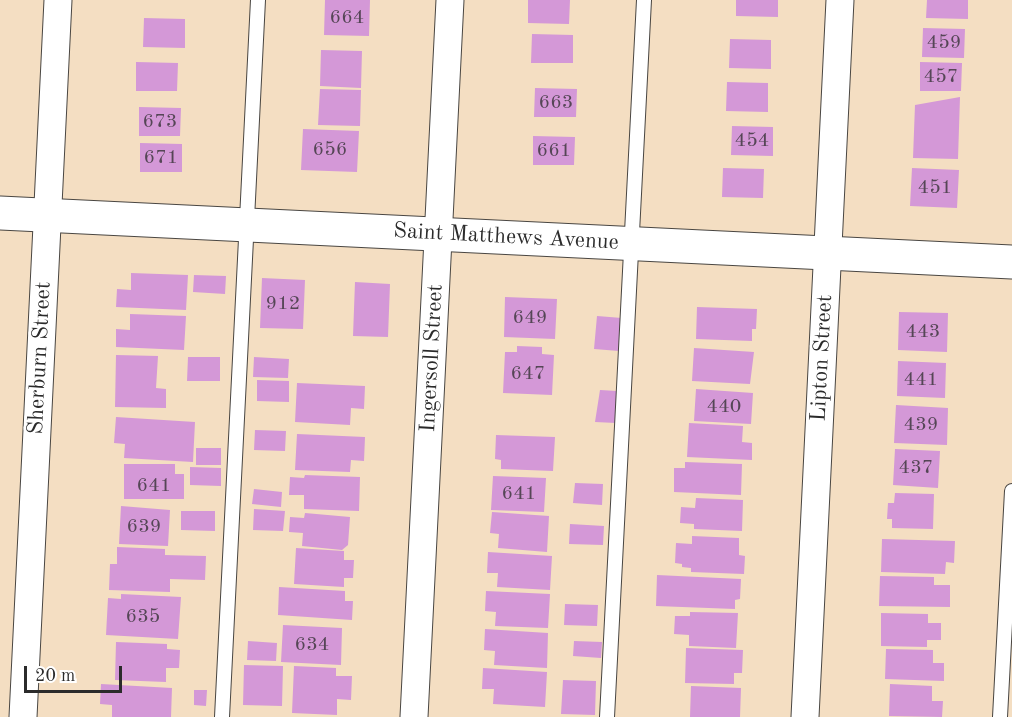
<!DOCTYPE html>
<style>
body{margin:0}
#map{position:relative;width:1012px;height:717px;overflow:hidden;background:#f4dec2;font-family:"Old Standard TT",serif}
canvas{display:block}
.scale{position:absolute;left:24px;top:666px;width:98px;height:27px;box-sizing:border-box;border:3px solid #2b2b2b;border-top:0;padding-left:8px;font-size:18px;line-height:21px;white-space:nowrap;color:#2b2b2b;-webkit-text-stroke:4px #fff;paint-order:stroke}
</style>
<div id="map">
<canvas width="1012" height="717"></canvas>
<div class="scale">20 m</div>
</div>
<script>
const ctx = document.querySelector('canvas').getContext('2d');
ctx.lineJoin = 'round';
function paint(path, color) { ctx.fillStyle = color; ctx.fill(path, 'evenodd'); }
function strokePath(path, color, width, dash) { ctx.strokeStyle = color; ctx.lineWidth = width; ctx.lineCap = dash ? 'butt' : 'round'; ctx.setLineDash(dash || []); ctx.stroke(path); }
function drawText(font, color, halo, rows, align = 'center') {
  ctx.font = font + ' "Old Standard TT",serif'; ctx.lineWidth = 5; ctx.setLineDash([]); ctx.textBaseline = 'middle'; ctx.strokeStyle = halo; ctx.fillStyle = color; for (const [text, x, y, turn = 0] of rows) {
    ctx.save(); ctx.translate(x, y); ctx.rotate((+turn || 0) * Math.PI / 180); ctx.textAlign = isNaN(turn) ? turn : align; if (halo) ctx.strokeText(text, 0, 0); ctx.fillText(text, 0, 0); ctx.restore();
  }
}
const building = new Path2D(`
 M325,0H370L369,36L324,35Z
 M528,0H570L569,24L528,23Z
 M736,0H778V17L736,16Z
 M927,0H968V19L926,18Z
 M144,18L185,19V48L143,47Z
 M923,28L965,29L964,58L922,57Z
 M532,34L573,35V63H531Z
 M730,39L771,40V69L729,68Z
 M321,50L362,51L361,88L320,86Z
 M136,62L178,63L177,91H136Z
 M920,62L962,63L961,91H920Z
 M727,82L768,83V112L726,111Z
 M535,88L577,89L576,117H534Z
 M320,89L361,90L360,126L318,125Z
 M960,97L958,159L913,158L915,105Z
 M139,107L181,108L180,136H139Z
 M732,126L773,127V156L731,155Z
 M303,129L359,131L357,172L301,170Z
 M533,136L575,137L574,165H533Z
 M140,143L182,144V172H140Z
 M723,168L764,169L763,198L722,197Z
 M912,168L959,170L957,208L910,206Z
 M131,273L188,275L186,310L116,307L117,289L131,290Z
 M194,275L226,276L225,294L193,292Z
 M262,278L305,280L303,329L260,328Z
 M355,282L390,284L388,337L353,336Z
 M505,297L557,299L555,339L504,337Z
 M697,307L757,309L756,329H752V341L696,339Z
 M899,312L948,313L947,352L898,350Z
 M130,314L186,316L184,350L116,347V329L130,330Z
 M597,316L622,318L619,351L594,349Z
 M517,346L542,347V354L554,355L552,395L503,393L505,352H517Z
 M694,348L754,352L750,384L692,381Z
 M116,355L158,356L156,388L166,389V408L115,407Z
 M188,357H220V381H187Z
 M254,357L289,359L288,378L253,377Z
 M898,361L946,363L945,398L897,396Z
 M257,380L289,381V402L257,401Z
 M297,383L365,386L364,409L351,408L350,425L295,422Z
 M696,389L753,393L751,424L694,421Z
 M600,390L617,391L616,423L595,422Z
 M896,405L948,408L947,445L894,443Z
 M116,417L195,422L193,462L124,458L125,444L114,443Z
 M689,423L743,426L742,442L752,443V460L687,457Z
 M255,430L286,431L285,451L254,450Z
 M297,434L365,437L364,461L351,460L350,472L295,470Z
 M496,435L555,437L553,471L501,469V460L495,459Z
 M196,448H221V465H196Z
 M895,449L940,451L938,488L893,485Z
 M685,462L742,464L741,495L674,492V468H685Z
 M124,464H175V474H184V499H124Z
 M190,467L221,468V486L190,485Z
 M305,475L360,477L359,511L304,509V495H289L290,477L304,478Z
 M493,476L546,478L544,512L491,510Z
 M575,483L603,484L602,505L573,503Z
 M254,489L282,492L281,507L252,504Z
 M895,493L934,494L933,529L892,528V519H887L888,503H894Z
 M696,498L743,500L742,531L694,529V524L680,523L681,507L695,508Z
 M121,506L170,510L168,546L119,544Z
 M254,509L285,511L283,531L253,530Z
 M181,511H215V531L181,530Z
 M492,512L549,516L547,552L498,548L499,534L490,533Z
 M305,513L350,517L348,545L342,550L302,546L303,533L289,532L290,517L304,518Z
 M570,524L604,526L603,545L569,544Z
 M692,536L739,538V555L745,556L744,574L691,572V568L682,567V564L675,563L676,543L692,544Z
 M882,539L955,541L954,563L946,562L945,574L881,572Z
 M117,547L165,549V555L206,556L205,580L170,579V592L109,590L110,564H117Z
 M296,548L344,551V560H354L353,578H344V587L294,584Z
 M488,552L552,556L550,590L497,587L498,573H487Z
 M657,575L741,579L740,599L735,600V609L656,606Z
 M880,576L934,577V585H950V607L879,606Z
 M279,587L345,591V601H353L352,620L278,615Z
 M486,591L550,594L548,628L495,626L496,612L485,611Z
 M121,594L181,597L178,639L106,635L108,598L121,599Z
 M565,604L598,605L597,626L564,625Z
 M690,612L738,613L736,648L689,646V635L674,634L675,616H690Z
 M881,613L928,614V623H941V640H927V647L881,646Z
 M283,625L342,628L341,665L281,662Z
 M485,629L548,633L547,668L494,665L495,651L484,650Z
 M248,641L277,643L276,661L247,660Z
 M574,641L602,642L601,658L573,656Z
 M116,642L167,644V649L180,650L179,668H166V682L115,680Z
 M686,648L743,650L742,673H734V684L685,683Z
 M886,649L933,650V663H944V681L885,679Z
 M244,665L283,666L282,706L243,705Z
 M294,666L336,668V676H352L351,700L337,699V715L292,713Z
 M483,668L547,672L545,707L493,704L494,689H482Z
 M563,680L596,681L595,715L561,714Z
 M101,684L172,688L171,717H112V705L100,704Z
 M890,684L932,686V701H943L942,717L889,716Z
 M691,686L741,688L740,717H690Z
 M194,690H207L206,706L194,705Z`);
const lane = new Path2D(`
 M222,717L258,0
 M607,717L644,0
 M1000,717L1012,491`);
const street = new Path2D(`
 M23,717L58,0
 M414,717L450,0
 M805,717L840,0`);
const secondary = new Path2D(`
 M0,213L1012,262`);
const numberNames = [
 ["664",347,18],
 ["459",944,43],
 ["457",941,77],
 ["663",556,103],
 ["673",160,122],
 ["454",752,141],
 ["656",330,150],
 ["661",554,151],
 ["671",161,158],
 ["451",935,188],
 ["912",283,304],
 ["649",530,318],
 ["443",923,332],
 ["647",528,374],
 ["441",921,380],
 ["440",724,407],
 ["439",921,425],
 ["437",916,468],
 ["641",154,486],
 ["641",519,494],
 ["639",144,527],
 ["635",143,617],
 ["634",312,645]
];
const streetNames = [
 ["Saint Matthews Avenue",506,237,3],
 ["Sherburn Street",40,358,-87],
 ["Ingersoll Street",432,358,-87],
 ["Lipton Street",822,358,-87]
];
paint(building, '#d498d7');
strokePath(lane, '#494642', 16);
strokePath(street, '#494642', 29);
strokePath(secondary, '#494642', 35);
strokePath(lane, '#fff', 14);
strokePath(street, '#fff', 27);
strokePath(secondary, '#fff', 33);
drawText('20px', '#554656', null, numberNames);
drawText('22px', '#2b2b2b', '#fff', streetNames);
</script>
